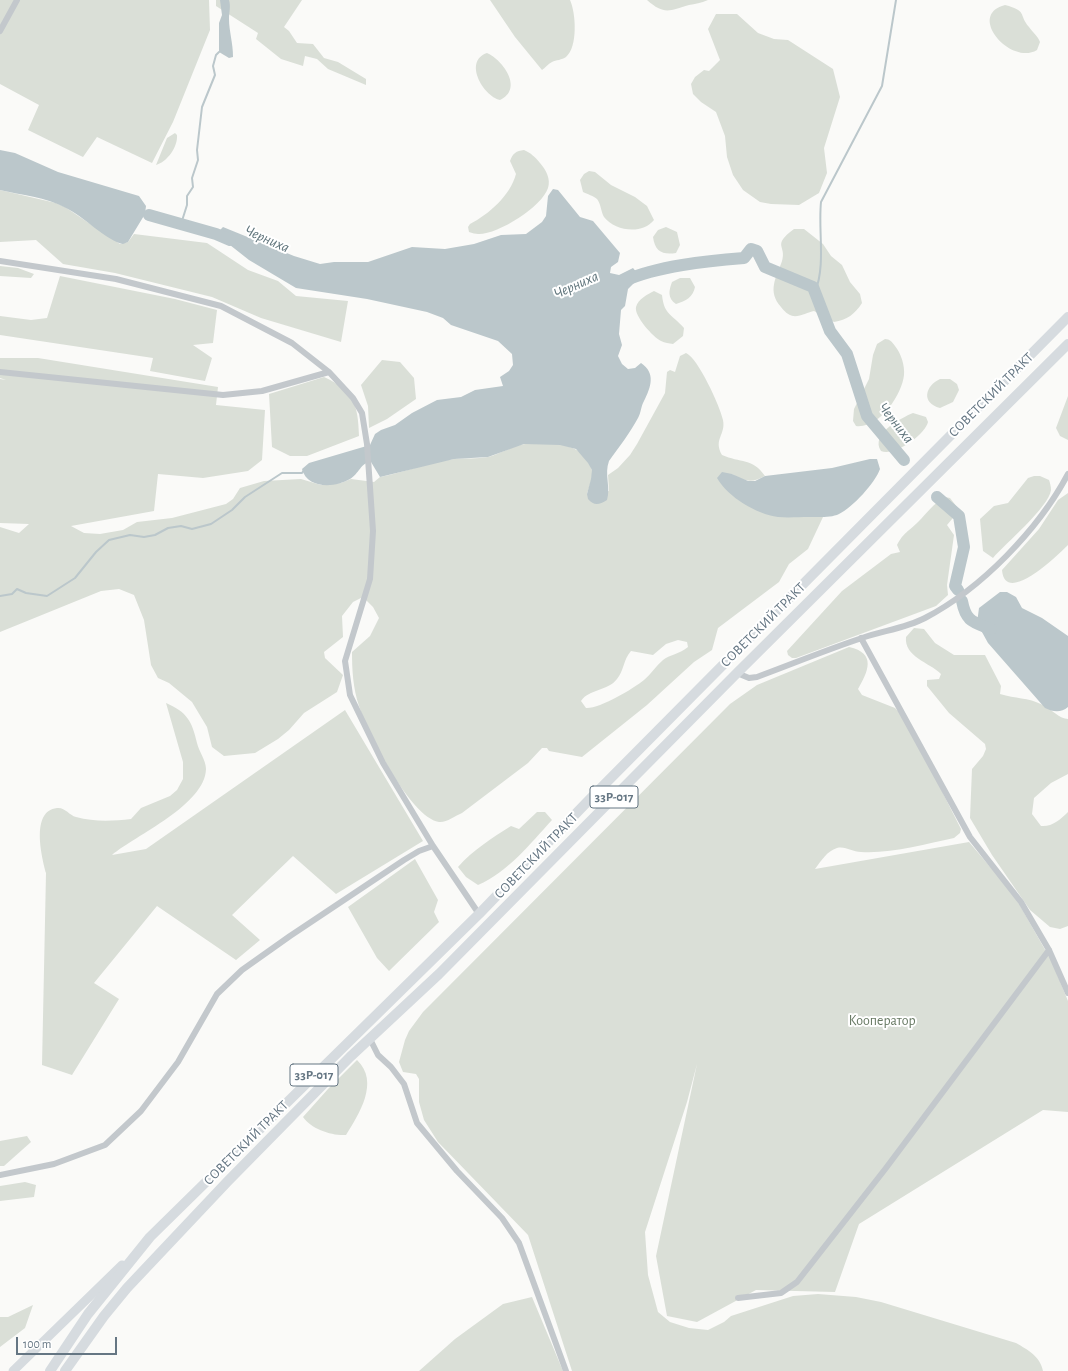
<!DOCTYPE html>
<meta charset="utf-8">
<style>
body{margin:0}
#map{position:relative;width:1068px;height:1371px;overflow:hidden;background:#fafaf8;font-family:"Alegreya Sans",sans-serif}
canvas{display:block}
.scale{position:absolute;left:16px;top:1337px;width:101px;height:18px;box-sizing:border-box;border:2px solid #657683;border-top:0;padding-left:5px;font-size:12px;line-height:14px;white-space:nowrap;color:#657683;-webkit-text-stroke:3px #fff;paint-order:stroke}
</style>
<div id="map">
<canvas width="1068" height="1371"></canvas>
<div class="scale">100 m</div>
</div>
<script>
const ctx = document.querySelector('canvas').getContext('2d');
ctx.lineJoin = 'round';
function paint(path, color) { ctx.fillStyle = color; ctx.fill(path, 'evenodd'); }
function strokePath(path, color, width, dash) { ctx.strokeStyle = color; ctx.lineWidth = width; ctx.lineCap = dash ? 'butt' : 'round'; ctx.setLineDash(dash || []); ctx.stroke(path); }
function drawText(font, color, halo, rows, align = 'center') {
  ctx.font = font + ' "Alegreya Sans",sans-serif'; ctx.lineWidth = 4; ctx.setLineDash([]); ctx.textBaseline = 'middle'; ctx.strokeStyle = halo; ctx.fillStyle = color; for (const [text, x, y, turn = 0] of rows) {
    ctx.save(); ctx.translate(x, y); ctx.rotate((+turn || 0) * Math.PI / 180); ctx.textAlign = isNaN(turn) ? turn : align; if (halo) ctx.strokeText(text, 0, 0); ctx.fillText(text, 0, 0); ctx.restore();
  }
}
const green = new Path2D(`
 M0,0H209L210,30L173,122L152,163L97,137L83,157L28,130L39,105L0,84Z
 M216,0H302L284,27L289,31L297,43L313,44L324,58L338,62L366,79V85L328,69L317,59L305,56L303,66L281,59L256,39L258,33L216,6Z
 M490,0H570C576,13 578,47 566,57C562,60 556,60 552,62C548,64 545,68 542,70L515,37Z
 M647,0H708C701,3 695,4 689,5C669,11 664,15 647,0Z
 M1005,5C1028,11 1018,14 1029,27C1033,33 1038,36 1040,42L1037,50C1011,66 966,15 1005,5Z
 M716,14H737L758,33L774,39L788,40L833,69L840,97L824,148L827,173L819,193L799,205L771,204L760,202L743,190L733,175L727,157L725,136L716,112L701,102L693,94L691,84L695,77L704,70L709,71L720,60L708,29Z
 M487,53C503,60 524,89 500,100C483,96 463,61 487,53Z
 M175,133L177,135C178,147 167,162 156,165L167,138Z
 M524,150C531,153 535,157 540,163C546,170 551,179 548,188C542,207 497,235 478,234C476,234 472,233 469,232L468,227L470,224C489,214 510,196 516,174L510,161C513,153 516,151 524,150Z
 M589,171L595,172L611,185L635,197L647,206L654,220C642,235 615,231 604,217C601,212 601,204 597,199C594,196 587,194 583,192L580,180L584,174Z
 M0,190L56,203L65,207L120,244L128,242L134,234L207,243L248,270L278,281L296,296L348,301L341,342L261,318L212,297L115,273L63,264L36,240L0,242Z
 M666,227L677,232L680,245L676,253C663,255 655,252 653,237L658,230Z
 M794,229H804L823,244L831,256L842,265L850,282L860,294L862,303C855,314 847,320 834,322L814,311C808,312 800,317 793,316C788,315 784,311 781,307C767,291 776,278 782,261C787,245 771,246 794,229Z
 M0,266L18,268L34,274L31,278L0,276Z
 M60,276L175,299L217,310L213,343L193,345L212,358L205,381L150,371L153,358L0,335V316L31,320L47,318Z
 M680,278H690L695,287C693,297 686,301 676,304C667,298 669,290 672,282Z
 M654,291L662,295C664,315 672,314 684,328L683,336L673,344C669,343 665,343 661,341C653,337 634,316 636,307C638,299 648,294 654,291Z
 M885,339C890,339 892,342 895,346C901,353 905,366 904,375C902,395 879,429 856,426L853,421L854,409L869,379L873,355L877,344Z
 M686,353C698,358 720,406 723,420C726,435 713,439 722,455C740,463 753,458 765,476C752,483 745,482 732,474L739,500C772,519 786,517 823,517L808,549L789,564L779,582L718,628L712,650L694,662L647,705L582,757L549,751L547,748H542L528,763L462,813C455,816 446,823 439,822C410,817 368,733 359,706C353,688 352,670 352,652L370,636L379,618L373,607L363,597L353,602L342,616L343,637L324,652L325,658L343,675L337,692L304,713L289,730L278,739L255,753L224,756L212,747L207,727L192,702L169,683L158,678L151,665L144,620L134,595L119,589L101,591L0,632V527L19,533L29,524L0,523V379L6,380L0,378V358H38L218,387L216,405L265,410L262,460L248,471L203,478L158,474L154,511L71,526L84,533L100,534L123,530L137,522L172,518L226,504L233,499L240,488L264,481L301,479L321,485L341,483L351,479L374,482L380,477C405,472 429,462 454,459C465,458 477,459 488,457C500,454 512,446 525,444C546,440 587,443 592,470C593,478 589,487 587,494L609,491L608,475L618,468L630,455L637,444L665,393L667,372L670,370L675,372L680,356ZM678,640L687,642L688,647C680,654 669,655 663,660C656,666 651,674 644,680C633,689 599,709 586,708L581,701C589,689 608,691 617,679C624,671 623,660 631,651L653,655L666,644Z
 M382,360L400,362L414,378L416,399L387,419L369,428L368,406L361,385Z
 M324,377C354,391 358,404 359,436L307,456H290L272,447L269,394Z
 M940,379H950L957,384L959,390L953,402L940,408C921,403 925,386 940,379Z
 M1068,396V440L1060,436L1056,428Z
 M913,413L926,417L928,422C925,435 894,457 881,451C870,434 901,418 913,413Z
 M1034,476H1040L1049,480C1050,483 1051,486 1051,490C1049,507 1005,544 993,558L983,551L980,519L994,506L1008,503L1028,478Z
 M1068,493V545C1059,554 1005,607 1002,570L1039,529L1058,500Z
 M945,497L950,498L957,507L958,512L947,525L954,535L947,585L948,595L936,606L796,658H792L788,655L787,651L842,591L891,554L900,552L897,545C904,532 908,532 918,522C927,513 933,504 945,497Z
 M914,628L924,629L935,643L954,655H985L1001,686L1000,694C1016,699 1027,697 1043,705C1051,709 1060,719 1068,719V774L1051,783L1034,798L1032,814L1041,826C1052,827 1060,820 1068,812V926L1060,929L1050,927L1030,910L992,855L970,818L972,769L983,756L986,749L985,744L949,713L927,686V680L939,679L941,674C929,662 904,657 906,637Z
 M849,647C877,653 868,672 858,689L862,695L895,708L905,718L961,829L960,833L954,838C925,844 890,854 861,852C852,852 846,846 837,848C827,851 821,861 815,869L969,842L1014,895L1052,962L1068,1001V1112L1043,1110L859,1224L835,1292L756,1290L697,1322L667,1316L656,1256L697,1064L687,1102L645,1232L648,1275L658,1312L670,1322L689,1328L708,1330L724,1322L731,1316L793,1296L818,1294L856,1297L881,1302L1016,1343C1028,1350 1040,1356 1043,1371H572L528,1235L438,1142L424,1120L419,1102V1079L416,1074L403,1072L399,1062L405,1040L409,1031L423,1012L730,704L757,685Z
 M166,703C187,712 192,721 197,743C199,752 206,760 206,769C205,805 136,835 112,855L146,849L345,710L423,841L336,894L293,856L232,915L260,940L236,960L157,906L94,983L119,999L72,1075L42,1065L46,873C42,858 30,811 57,808C65,807 69,815 76,817C94,822 113,821 131,819L141,808L170,796L177,790L183,779V762Z
 M537,812H545L552,820C530,844 508,872 478,885L466,877L458,867C473,850 492,838 511,826L519,829Z
 M415,859L438,900L434,912L439,922L389,971L377,958L348,907Z
 M357,1060C380,1082 359,1114 346,1135C332,1136 311,1129 303,1117L328,1089Z
 M27,1136L31,1142L4,1166H0V1141Z
 M25,1182L36,1185L34,1197L0,1201V1186Z
 M532,1297L563,1371H419L455,1339L503,1304Z
 M33,1305L25,1328L0,1347V1317H8Z`);
const water = new Path2D(`
 M220,0H229C231,7 229,12 229,19C229,31 233,43 233,57L229,58L219,52V23L222,15Z
 M0,150L15,153L58,172L139,196L146,206L145,214L128,242L123,244C107,241 83,216 66,208C46,197 21,195 0,190Z
 M553,189L558,190L580,217L593,221L620,253L618,262L611,267L610,273L619,275L633,268L638,274L637,280L628,289L625,306L621,310L619,334L622,345L618,356L622,364L628,369L635,368L641,363C656,373 651,387 644,401C641,406 641,413 638,418C630,433 619,447 609,461C604,474 611,487 607,500C599,505 594,506 588,499L587,494L591,479L592,470L588,463L576,449L560,445L524,444L488,457L454,459L380,477L371,462C361,462 359,474 350,479C335,488 307,489 302,469L309,463L370,445L375,434L381,430L395,425L412,413L437,400L461,397L475,390L503,386L500,377L509,371L513,365L512,354L498,341L451,325L443,318L427,312L367,299L296,288L249,260L216,234L223,227L294,256L320,264L334,262H368L412,247L445,249L474,244L501,235L526,234L542,222L546,216L548,196Z
 M870,459H877L880,469C875,483 853,507 839,514C831,518 818,517 809,517C799,517 788,518 778,517C756,514 728,497 717,478L722,472L732,474L748,481H755L765,476L832,468Z
 M1000,592H1007L1016,597L1022,608L1042,618L1068,636V707C1061,713 1053,712 1045,708L988,643L977,623L979,608Z`);
const stream = new Path2D(`
 M181,224L187,205V196L193,187L192,178L198,160L197,150L202,107L215,75L213,66L216,55L219,52
 M815,292C826,265 818,231 821,202L882,86L896,0
 M0,596L12,594L17,589L26,593L47,596L75,578L96,552L109,540L130,535L144,537L155,535L168,528L181,526L192,529L211,524L232,510L245,497L282,473H302L304,470`);
const river = new Path2D(`
 M149,215L216,234L230,240
 M624,281C657,266 707,261 744,258L751,249L757,251L765,267L813,287L830,331L847,354L867,416L904,460
 M937,497L959,516L964,547L955,586L958,590
 M962,601C966,622 973,622 991,629`);
const minor = new Path2D(`
 M0,31L17,0
 M0,261L116,279L221,306L292,343L329,372L353,398L362,413L367,444L373,531L370,579L345,661L350,695L383,763L433,846L479,914
 M0,372L223,395L262,391L329,372
 M861,638L970,837L1021,902L1049,950L1068,993
 M737,673L749,678L757,677C792,664 826,650 862,638C882,631 906,628 925,618C981,589 1039,529 1068,474
 M370,1039L378,1055L391,1067L404,1084L417,1123L457,1171L502,1218L519,1243L566,1371
 M0,1175L54,1164L105,1145L141,1111L178,1062L217,994L242,970L290,936L404,860L419,851L433,846
 M738,1298L781,1293L797,1282L886,1168L1049,950`);
const primary = new Path2D(`
 M13,1371L122,1265`);
const trunk = new Path2D(`
 M50,1371L88,1314L150,1237L479,914L590,799L1068,317
 M65,1371L104,1316L127,1288L228,1181L350,1057L439,974L737,673L1068,344`);
const shields = [
 [614,797,48],
 [314,1075,48]
];
const shieldNames = [
 ["33Р-017",614,797],
 ["33Р-017",314,1075]
];
const streetNames = [
 ["СОВЕТСКИЙ ТРАКТ",991,395,-45],
 ["СОВЕТСКИЙ ТРАКТ",763,625,-45],
 ["СОВЕТСКИЙ ТРАКТ",536,856,-46],
 ["СОВЕТСКИЙ ТРАКТ",246,1143,-45]
];
const parkNames = [
 ["Кооператор",882,1021]
];
const waterNames = [
 ["Черниха",267,239,24],
 ["Черниха",576,285,-24],
 ["Черниха",896,423,52]
];
paint(green, '#dadfd7');
paint(water, '#bbc7cb');
strokePath(stream, '#bbc7cb', 2);
strokePath(river, '#bbc7cb', 12);
strokePath(minor, '#c3c8cc', 6);
strokePath(primary, '#d6dbdf', 9);
strokePath(trunk, '#d6dbdf', 10);
for (const [x, y, w] of shields) { const box = new Path2D(); box.roundRect(x - w / 2, y - 11, w, 22, 3); ctx.fillStyle = '#fff'; ctx.fill(box); strokePath(box, '#657683', 1); }
drawText('bold 13px', '#657683', null, shieldNames);
drawText('14px', '#657683', '#fff', streetNames);
drawText('14px', '#687a64', '#fff', parkNames);
drawText('italic 15px', '#60757c', '#fff', waterNames);
</script>
